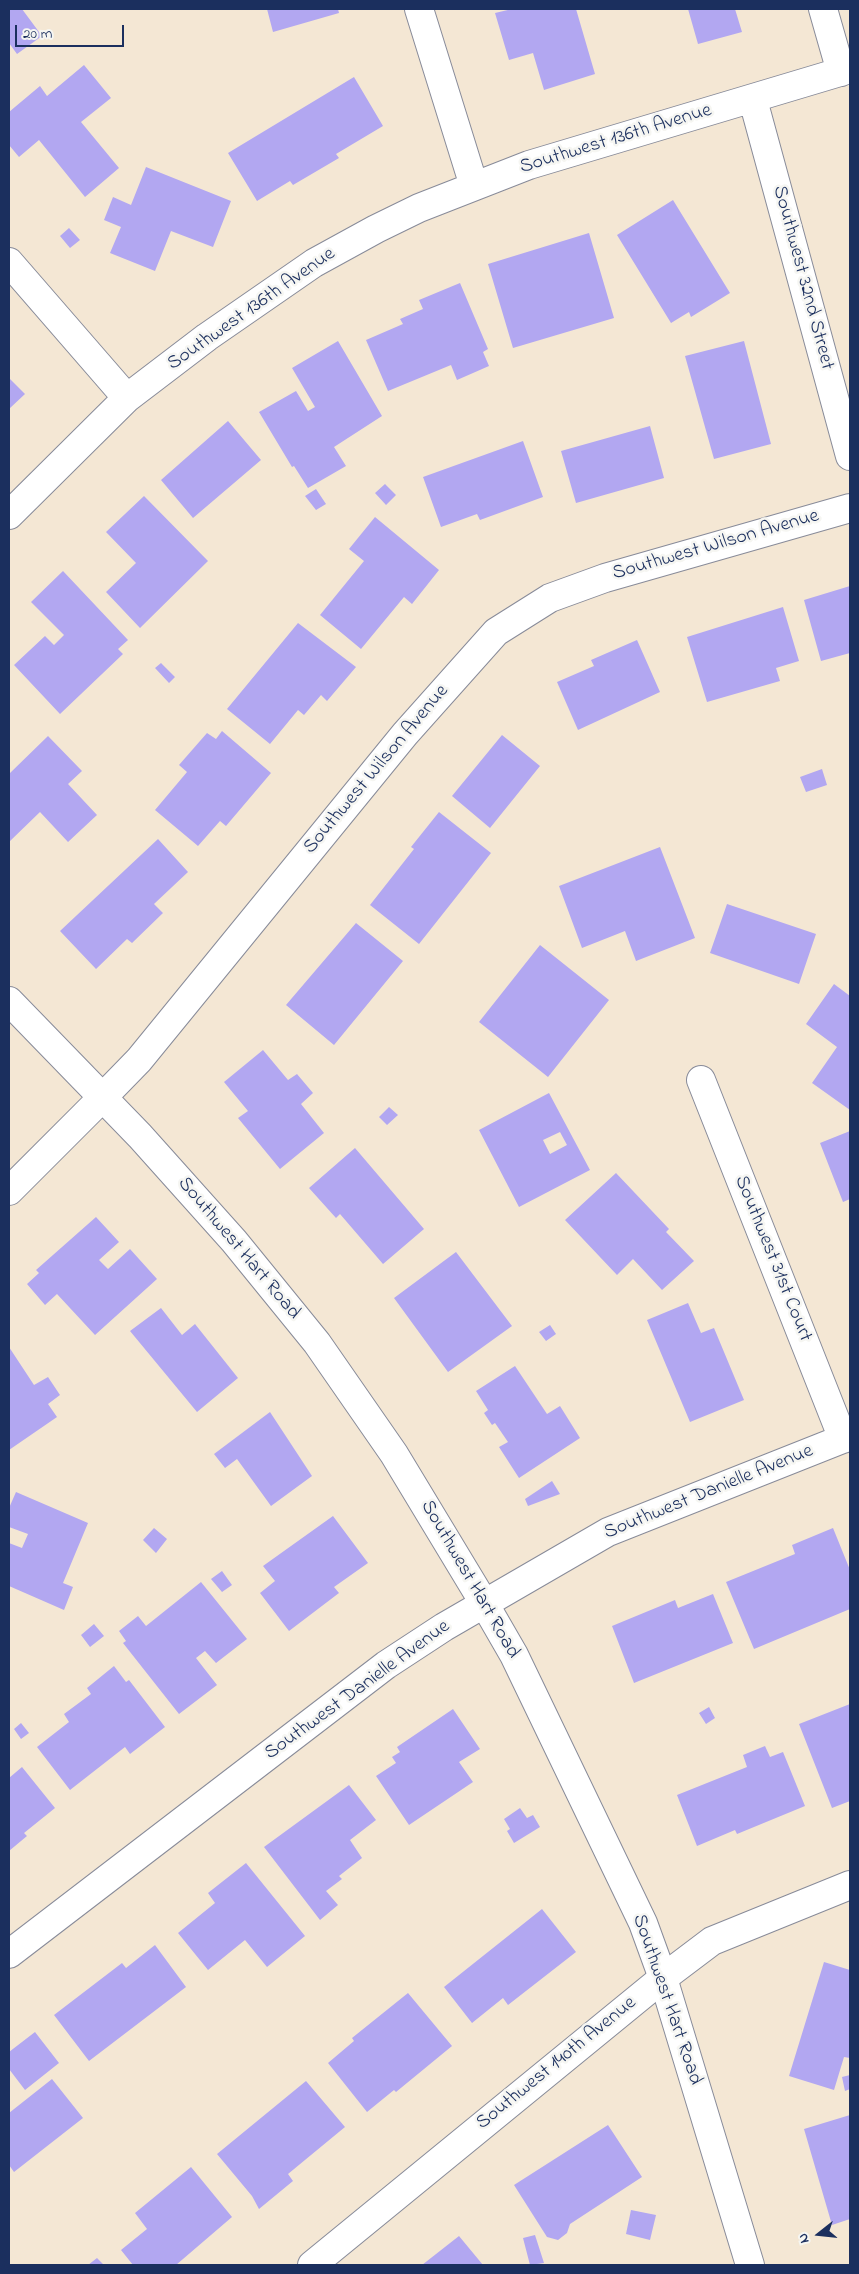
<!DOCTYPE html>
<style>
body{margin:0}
#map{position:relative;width:859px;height:2274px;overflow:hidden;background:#f4e7d4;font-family:"Indie Flower",sans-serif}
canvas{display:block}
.frame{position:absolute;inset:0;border:10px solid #1b2f5e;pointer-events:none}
.north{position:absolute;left:794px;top:2209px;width:50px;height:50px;-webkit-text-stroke:4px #f6f6f2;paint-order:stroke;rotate:254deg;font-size:14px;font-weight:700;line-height:20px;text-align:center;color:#1b2f5e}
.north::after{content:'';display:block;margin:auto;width:18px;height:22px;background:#1b2f5e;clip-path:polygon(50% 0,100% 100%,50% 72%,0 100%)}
.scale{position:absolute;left:15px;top:25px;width:109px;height:22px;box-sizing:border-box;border:2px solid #1b2f5e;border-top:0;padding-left:6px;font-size:15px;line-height:18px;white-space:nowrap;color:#1b2f5e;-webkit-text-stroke:4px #f6f6f2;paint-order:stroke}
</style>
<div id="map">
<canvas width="859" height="2274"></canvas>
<div class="frame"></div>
<div class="north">N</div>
<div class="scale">20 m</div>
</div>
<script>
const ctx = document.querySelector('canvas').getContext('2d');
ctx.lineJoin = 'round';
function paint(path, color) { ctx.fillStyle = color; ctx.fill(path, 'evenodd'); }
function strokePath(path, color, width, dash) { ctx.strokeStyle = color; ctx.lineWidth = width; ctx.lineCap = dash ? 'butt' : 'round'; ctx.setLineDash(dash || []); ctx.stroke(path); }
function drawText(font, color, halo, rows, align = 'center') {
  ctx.font = font + ' "Indie Flower",sans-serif'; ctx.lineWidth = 5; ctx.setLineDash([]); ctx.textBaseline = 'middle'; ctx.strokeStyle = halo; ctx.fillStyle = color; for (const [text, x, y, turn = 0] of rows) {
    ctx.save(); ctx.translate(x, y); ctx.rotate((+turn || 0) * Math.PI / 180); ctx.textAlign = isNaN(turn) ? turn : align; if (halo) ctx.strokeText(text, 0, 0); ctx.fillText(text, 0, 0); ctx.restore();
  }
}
const building = new Path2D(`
 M9,9H22L42,36L17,54L9,43Z
 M267,9H338L339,13L273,32Z
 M512,9H576L595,74L544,90L533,53L509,60L495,13Z
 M688,9H735L742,32L698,44Z
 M84,65L111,98L81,122L119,168L85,197L39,140L19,157L9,145V112L40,86L47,96Z
 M354,77L383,126L336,154L339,158L293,185L290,181L257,201L228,153Z
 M146,167L231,201L213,247L171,231L155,271L110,253L121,227L104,220L113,197L131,205Z
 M673,200L730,293L691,317L689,312L671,323L617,235Z
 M69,228L80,240L70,248L60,236Z
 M589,233L614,318L513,348L488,264Z
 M460,283L488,349L483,352L489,366L457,380L451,365L388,391L366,340L403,324L400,319L423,309L419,300Z
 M338,341L382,416L334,447L346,466L308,488L294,466L292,467L259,412L296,391L308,411L315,407L292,368Z
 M744,341L771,444L714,459L685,356Z
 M9,378L25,394L9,409Z
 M228,421L261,460L193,518L161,480Z
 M650,426L664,478L576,503L561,451Z
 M523,441L543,497L480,520L477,514L441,527L423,477Z
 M385,484L396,495L386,505L375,493Z
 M316,489L326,504L316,510L305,496Z
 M144,496L208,561L140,628L106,592L136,563L106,532Z
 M375,517L439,570L412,604L404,597L361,649L320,615L364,561L349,549Z
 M63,571L128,640L118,649L123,654L60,714L14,665L45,636L54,645L64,635L31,602Z
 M850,586V653L821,661L804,600Z
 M783,607L799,661L776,668L780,681L707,702L687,637Z
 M298,623L356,667L327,701L321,695L304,715L298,710L270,744L227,709Z
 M637,640L660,692L578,730L557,682L594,666L591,660Z
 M161,663L175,677L169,683L155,668Z
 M222,731L271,773L226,826L220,821L198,846L155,810L187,772L179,765L207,733L216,739Z
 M502,735L540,766L490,828L452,796Z
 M48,736L82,771L68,784L97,815L68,842L40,812L9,842V774Z
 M822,769L827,785L806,792L800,777Z
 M439,812L491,853L419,944L370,905L414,849L411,847Z
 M158,839L188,872L154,904L163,913L132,943L127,939L96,969L60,931Z
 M660,847L695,938L636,961L625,931L582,948L559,886Z
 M727,904L816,934L799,984L710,953Z
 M356,923L403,961L334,1045L286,1005Z
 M540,945L609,1000L548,1077L479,1022Z
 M834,984L850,996V1110L812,1083L837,1047L806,1024Z
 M263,1050L288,1080L297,1074L313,1093L301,1104L324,1133L280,1169L238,1118L248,1111L224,1082Z
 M549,1093L590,1170L519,1207L479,1130ZM560,1132L567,1145L550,1154L543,1140Z
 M389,1107L398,1115L387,1125L379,1117Z
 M850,1131V1199L843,1202L820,1143Z
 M355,1148L424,1229L383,1264L340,1214L336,1218L309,1188Z
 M616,1173L669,1229L666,1232L694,1261L662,1290L633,1259L617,1275L565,1220Z
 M96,1217L119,1242L99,1260L108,1269L130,1249L157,1279L95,1335L57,1294L45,1305L27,1284L39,1273L36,1270Z
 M456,1252L512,1326L448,1372L394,1298Z
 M688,1303L701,1333L714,1328L744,1400L690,1422L647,1320Z
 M161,1308L182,1335L195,1324L238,1378L197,1412L130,1331Z
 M550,1325L556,1334L546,1341L539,1332Z
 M9,1347L34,1385L48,1377L60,1395L48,1404L57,1417L9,1450Z
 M515,1366L547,1414L560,1406L580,1438L519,1478L499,1447L508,1442L495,1423L492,1425L484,1413L488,1410L476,1391Z
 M270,1412L312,1476L271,1506L237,1459L225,1468L214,1454Z
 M552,1481L560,1494L528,1506L525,1499Z
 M16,1492L88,1523L63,1583L73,1587L64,1610L9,1586V1543L22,1548L28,1534L9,1527V1508Z
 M333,1516L368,1563L334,1587L339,1593L289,1631L260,1593L275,1581L263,1566Z
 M154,1528L167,1539L156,1553L143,1540Z
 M833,1528L850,1570V1609L754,1649L726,1582L795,1554L792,1545Z
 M222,1571L232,1585L222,1592L211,1579Z
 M201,1582L247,1639L216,1663L205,1651L196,1658L217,1685L179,1714L123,1643L126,1641L119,1631L138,1616L146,1626Z
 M713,1594L733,1643L634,1683L612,1626L675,1600L678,1608Z
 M94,1624L104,1636L90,1647L81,1635Z
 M114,1666L126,1682L129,1680L165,1727L130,1754L125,1747L70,1790L37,1747L69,1722L64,1714L91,1694L87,1688Z
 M850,1704V1801L832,1808L799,1724Z
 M709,1707L715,1718L706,1724L699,1713Z
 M453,1709L480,1749L459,1762L473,1782L409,1825L376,1776L396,1763L392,1757L400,1752L397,1747Z
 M21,1723L29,1733L21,1739L14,1729Z
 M765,1746L770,1757L783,1752L805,1806L737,1834L735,1830L697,1846L677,1795L747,1767L743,1755Z
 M22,1767L55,1808L24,1833L27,1836L9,1851V1778Z
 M349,1785L376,1820L350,1840L362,1858L339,1876L342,1879L326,1891L338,1905L320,1920L264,1847Z
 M520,1808L527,1818L533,1815L540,1827L514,1843L507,1831L510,1829L504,1819Z
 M246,1863L305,1936L267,1967L245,1940L208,1970L178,1933L215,1903L208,1893Z
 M542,1909L576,1952L508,2005L503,1998L472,2023L444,1987Z
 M155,1945L186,1987L89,2061L54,2015L122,1963L126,1968Z
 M824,1962L850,1970V2058L844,2057L834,2090L789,2076Z
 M408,1993L452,2046L396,2092L394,2090L367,2112L328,2063L354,2041L352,2038Z
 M35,2032L59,2063L25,2090L9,2069V2052Z
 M850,2075V2089L845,2091L842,2077Z
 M52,2079L83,2118L14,2172L9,2165V2113Z
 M306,2081L345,2127L288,2174L293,2181L259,2209L252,2196L217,2154Z
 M850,2115V2219L832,2225L804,2129Z
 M608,2125L642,2177L570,2224L567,2233L558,2240L547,2237L514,2185Z
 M191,2167L232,2217L176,2265H133L121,2250L147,2229L135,2213Z
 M631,2210L656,2215L650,2240L626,2234Z
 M535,2235L544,2263L530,2265L523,2238Z
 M459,2236L483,2265H422Z
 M97,2258L104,2265H88Z`);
const street = new Path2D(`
 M419,9L474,186
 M823,9L841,72
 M753,100L850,456
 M9,262L127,398
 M9,515L127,398L207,337L314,263L376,229L419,208L529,165L850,69
 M701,1080L843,1439
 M103,1097L139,1060L405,734L496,632L550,598L605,578L850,508
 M9,1954L386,1665L444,1627L608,1532L850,1436
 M312,2265L663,1978L712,1941L850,1885`);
const secondary = new Path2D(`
 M9,1001L140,1136L234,1241L317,1343L394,1454L484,1603L514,1655L643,1923L663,1978L750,2265
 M9,1191L103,1097`);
const streetNames = [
 ["Southwest 136th Avenue",616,140,-17],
 ["Southwest 32nd Street",802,278,75],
 ["Southwest 136th Avenue",252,310,-35],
 ["Southwest Wilson Avenue",716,546,-16],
 ["Southwest Wilson Avenue",377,770,-50],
 ["Southwest Hart Road",238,1249,50],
 ["Southwest 31st Court",772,1259,68],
 ["Southwest Danielle Avenue",709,1493,-22],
 ["Southwest Hart Road",469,1580,60],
 ["Southwest Danielle Avenue",358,1691,-36],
 ["Southwest Hart Road",666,2000,71],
 ["Southwest 140th Avenue",557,2064,-39]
];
paint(building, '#b2a7f1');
strokePath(street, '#888b99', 30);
strokePath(secondary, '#888b99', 30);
strokePath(street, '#fff', 28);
strokePath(secondary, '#fff', 28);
drawText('20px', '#1b2f5e', '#f6f6f2', streetNames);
</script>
